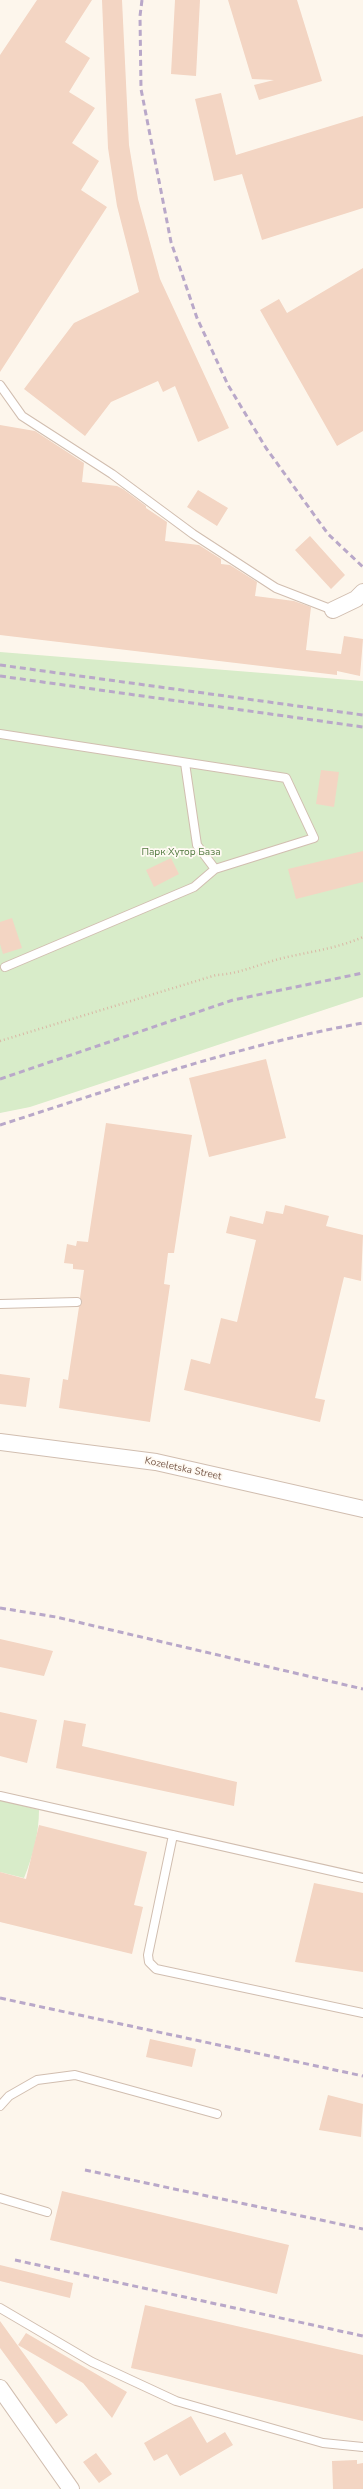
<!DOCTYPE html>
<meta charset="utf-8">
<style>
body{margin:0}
canvas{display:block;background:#fdf6ec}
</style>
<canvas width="363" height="2489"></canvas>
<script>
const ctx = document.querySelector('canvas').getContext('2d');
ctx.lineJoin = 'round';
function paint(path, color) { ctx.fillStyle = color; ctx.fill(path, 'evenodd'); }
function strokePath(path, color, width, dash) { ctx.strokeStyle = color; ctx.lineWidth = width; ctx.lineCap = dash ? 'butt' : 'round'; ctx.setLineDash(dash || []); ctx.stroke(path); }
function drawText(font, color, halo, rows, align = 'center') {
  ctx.font = font + ' "Nunito Sans",sans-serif'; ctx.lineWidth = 3.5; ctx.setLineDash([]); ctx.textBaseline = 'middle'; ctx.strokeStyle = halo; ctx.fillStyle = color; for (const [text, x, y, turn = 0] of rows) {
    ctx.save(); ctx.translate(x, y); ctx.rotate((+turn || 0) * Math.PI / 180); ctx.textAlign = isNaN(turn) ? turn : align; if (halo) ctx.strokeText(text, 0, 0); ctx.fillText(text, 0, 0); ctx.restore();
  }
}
const green = new Path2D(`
 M0,652L363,681V997L30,1107L0,1113Z
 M0,1800L39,1810C39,1833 33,1856 24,1878L0,1872Z`);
const building = new Path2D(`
 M37,0H92L65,42L90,58L69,92L95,108L72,143L99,161L81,190L107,207L0,372V55Z
 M102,0H122L129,145L138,199L160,279L229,428L198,442L175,386L163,392L158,381L111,402L85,436L24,389L74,323L139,292L117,206L108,148Z
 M175,0H200L196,76L171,74Z
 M228,0H297L322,81L259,100L254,85L274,80L252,79Z
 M221,93L236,155L363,116V208L262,240L242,174L214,181L195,99Z
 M363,268V431L337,446L260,310L279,299L287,313Z
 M0,425L35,431L84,463L82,482L117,486L123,489L146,506V508L167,522L165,541L199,545L221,559V564L230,565L257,582L255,596L294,601L311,607L306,650L341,654L344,636L363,639L360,676L337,671V675L0,635Z
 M198,490L228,508L217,526L187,507Z
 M310,536L345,575L331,589L295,550Z
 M321,770L339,772L334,807L316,804Z
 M363,851V882L296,899L288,869Z
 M171,858L179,874L154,887L146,870Z
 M12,918L22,948L3,954L0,944V922Z
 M266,1059L286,1138L209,1157L189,1078Z
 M106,1123L192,1135L174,1253H168L164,1284L170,1285L150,1422L59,1408L63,1379L68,1380L79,1307L82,1302L80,1298L84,1270L73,1269V1264L64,1263L67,1244L76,1246L77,1241L88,1242Z
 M285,1205L329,1216L326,1226L363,1235L361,1281L344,1277L315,1398L325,1400L320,1422L184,1390L191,1359L210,1364L221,1318L237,1322L256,1240L226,1233L230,1216L263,1224L266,1211L283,1214Z
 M0,1374L30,1378L26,1407L0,1404Z
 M0,1639L53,1651L44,1676L0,1667Z
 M0,1712L37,1720L27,1763L0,1756Z
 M64,1720L86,1724L82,1746L237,1782L234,1806L56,1768Z
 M39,1825L147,1852L134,1905L143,1907L132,1954L0,1922V1872L26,1879Z
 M314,1883L363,1893V1972L295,1962Z
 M150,2039L196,2049L192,2067L146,2057Z
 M328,2095L363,2104L361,2137L319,2130Z
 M62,2191L289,2245L277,2294L50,2240Z
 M0,2265L73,2283L70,2298L0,2281Z
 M145,2305L363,2355V2421L131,2368Z
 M0,2321L68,2415L56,2424L0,2348Z
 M26,2333L127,2392L112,2418L83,2383L18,2345Z
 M191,2416L207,2443L225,2432L233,2445L180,2476L167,2454L154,2461L144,2443Z
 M96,2453L112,2474L99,2483L83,2462Z
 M357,2460V2464L363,2463V2489H333L332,2461Z`);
const path = new Path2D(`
 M0,1041L216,975C239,974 257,965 279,959C307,952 336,949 363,937`);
const service = new Path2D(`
 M0,385L22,416L112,474L193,534L276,588L333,610
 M0,734L286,778L314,838L215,869L194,887L5,967
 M185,763L197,845L215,869
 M0,1304L77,1302
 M0,1796L363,1878
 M173,1835L148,1955L149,1962L156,1969L363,2013
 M0,2106L9,2096L37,2080L75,2075L217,2114
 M0,2198L47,2212
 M0,2308L92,2362L176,2401L323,2443L363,2447`);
const minor = new Path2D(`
 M333,610L356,599L363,592
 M0,1442L156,1462L363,1509
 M0,2388L71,2489`);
const rail = new Path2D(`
 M142,0L140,16L141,89L171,242L197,318L228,385L266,448L328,534L363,567
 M0,665L363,715
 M0,676L363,727
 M0,1079L233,1000L363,973
 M0,1125C119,1087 239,1045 363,1023
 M0,1608L56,1617L363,1689
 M0,1998L363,2076
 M85,2170L363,2229
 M15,2260L363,2336`);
const parkNames = [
 ["Парк Хутор База",181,853]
];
const streetNames = [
 ["Kozeletska Street",183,1469,12]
];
paint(green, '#d8ecc9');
paint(building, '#f3d5c3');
strokePath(service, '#d1beb0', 10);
strokePath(minor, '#d1beb0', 18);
strokePath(path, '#d9b8a5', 2.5, [1, 3]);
strokePath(service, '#fff', 8);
strokePath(minor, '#fff', 16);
strokePath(rail, '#b9a8c9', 3, [6, 4]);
drawText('10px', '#537a41', '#fffaf3', parkNames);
drawText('10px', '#7a5c4d', '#fffaf3', streetNames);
</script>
